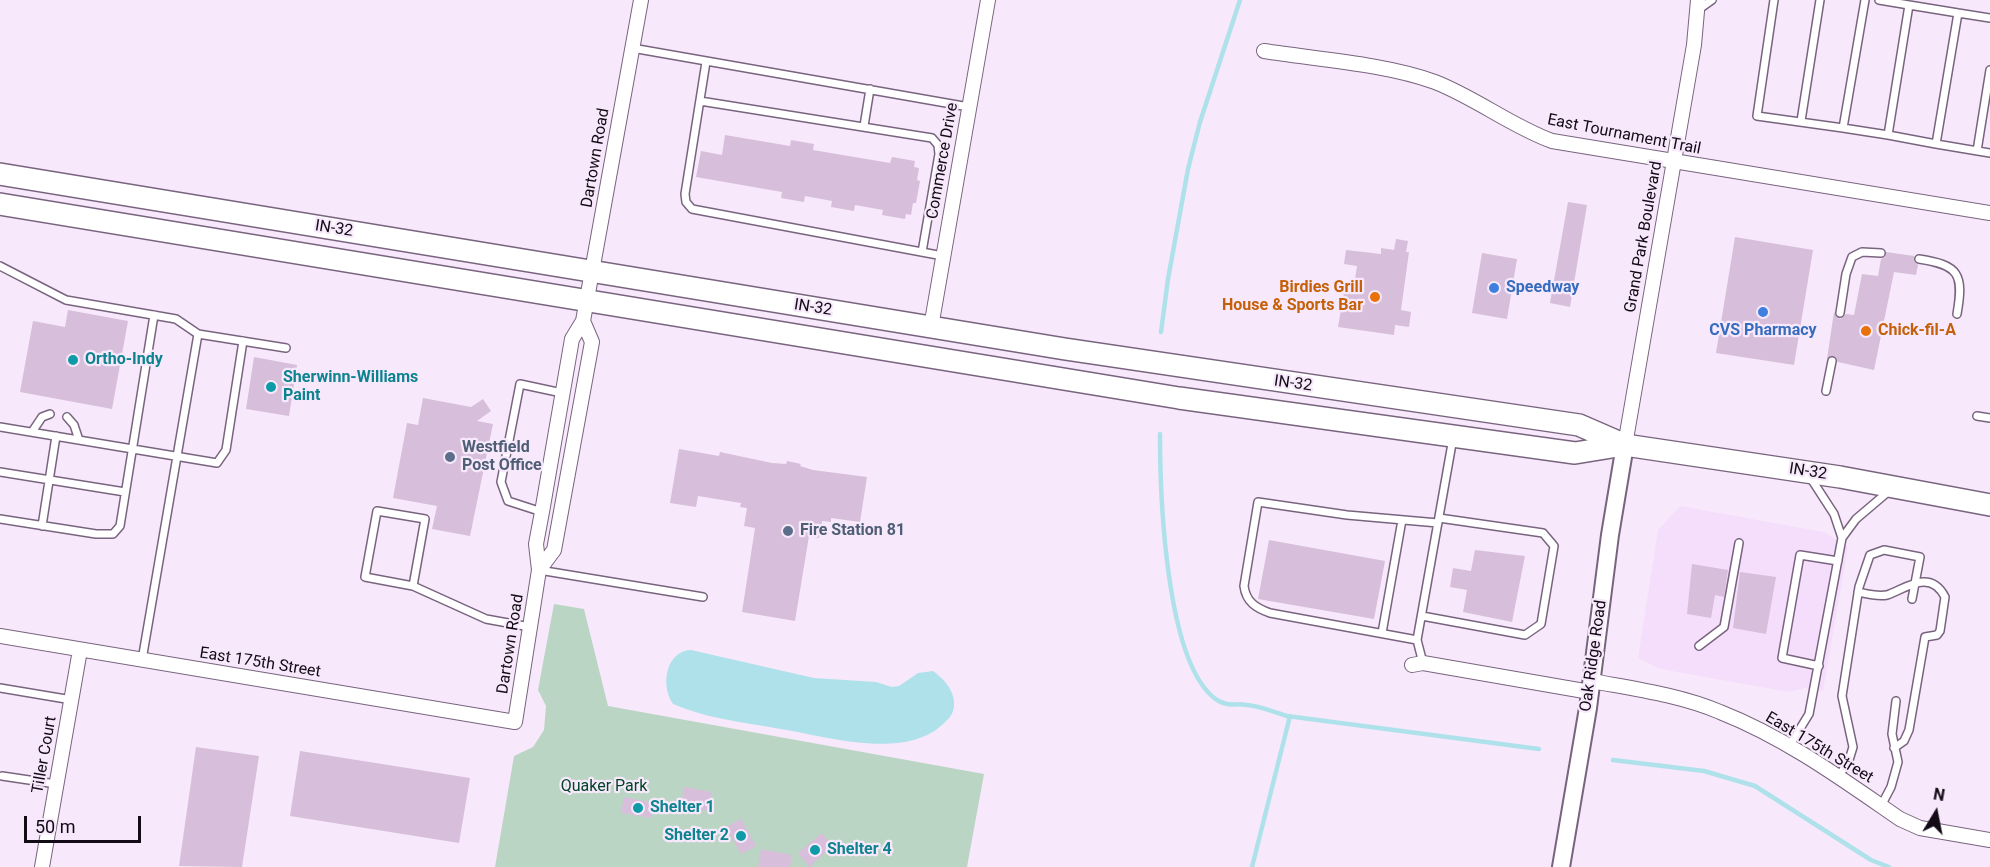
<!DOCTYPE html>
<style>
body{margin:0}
#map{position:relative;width:1990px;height:867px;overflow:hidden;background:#f7e9fb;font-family:Roboto,sans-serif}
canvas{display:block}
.north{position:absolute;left:1906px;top:783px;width:60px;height:60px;-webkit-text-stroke:4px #f7e9fb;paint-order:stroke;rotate:10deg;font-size:16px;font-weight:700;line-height:24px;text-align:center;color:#120a14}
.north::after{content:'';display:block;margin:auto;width:21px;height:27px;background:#120a14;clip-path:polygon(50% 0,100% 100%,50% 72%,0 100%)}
.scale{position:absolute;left:24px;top:816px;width:117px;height:27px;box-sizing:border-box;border:3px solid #120a14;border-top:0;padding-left:8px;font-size:18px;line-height:21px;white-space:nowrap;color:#120a14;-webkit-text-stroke:4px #f7e9fb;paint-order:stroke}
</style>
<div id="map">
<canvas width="1990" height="867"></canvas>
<div class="north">N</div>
<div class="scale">50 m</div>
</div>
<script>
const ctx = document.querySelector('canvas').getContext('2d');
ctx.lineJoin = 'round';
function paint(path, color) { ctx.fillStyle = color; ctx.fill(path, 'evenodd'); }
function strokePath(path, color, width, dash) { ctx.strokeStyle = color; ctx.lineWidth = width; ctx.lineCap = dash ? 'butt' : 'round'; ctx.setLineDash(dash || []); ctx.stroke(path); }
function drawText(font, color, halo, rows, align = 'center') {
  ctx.font = font + ' Roboto,sans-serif'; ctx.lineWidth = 4.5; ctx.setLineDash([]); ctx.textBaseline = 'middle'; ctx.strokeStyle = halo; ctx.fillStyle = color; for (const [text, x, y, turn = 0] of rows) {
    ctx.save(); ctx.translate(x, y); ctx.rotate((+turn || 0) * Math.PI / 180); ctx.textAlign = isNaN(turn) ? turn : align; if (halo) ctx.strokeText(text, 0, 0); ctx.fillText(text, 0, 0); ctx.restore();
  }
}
const built = new Path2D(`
 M1680,506L1824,532L1848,547L1823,691L1805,688L1789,692L1660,669L1638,658L1658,530Z`);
const green = new Path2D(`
 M554,604L584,609L608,706L984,774L967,867H495L514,756L533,747L544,730L546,706L538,690Z`);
const water = new Path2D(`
 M691,650L814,678L876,682L892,687L899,686L918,673L933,671C944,679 955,691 954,705C954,713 949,719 943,724C903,762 823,735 775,728C741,722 705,718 673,704C660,685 666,651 691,650Z`);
const stream = new Path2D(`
 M1161,332L1168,279L1188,169L1200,122L1240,0
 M1160,434C1160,493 1165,665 1217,700C1228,707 1236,703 1247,705C1260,706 1274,712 1287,716L1539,749
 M1613,760L1704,771L1755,786L1871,860L1889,867
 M1252,867L1290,716`);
const building = new Path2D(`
 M725,135L790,146L791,140L814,144L813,150L890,163L892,157L915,161L914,167L919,168L917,180L920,181L916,203H913L911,215L906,214L905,219L882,215L883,210L855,205L854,211L831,207L832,201L805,196L804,202L781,198L782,192L696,177L701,151L722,155Z
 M1568,202L1587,205L1570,307L1550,303Z
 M1735,237L1813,250L1794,365L1716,353Z
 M1396,239L1408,241L1406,252H1409L1401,310L1411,312L1409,327L1395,325L1394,335L1338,327L1344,292L1353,293L1357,266L1344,264L1346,250L1381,254V248L1394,250Z
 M1886,252L1914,256V261L1918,265L1916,275L1894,272L1874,370L1838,362L1834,356L1827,359L1834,312L1840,319L1846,314L1854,315L1862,274L1878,276L1881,259L1885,257Z
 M1482,253L1517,259L1507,319L1472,313Z
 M68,310L128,321L112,409L20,392L33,321L65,327Z
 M254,357L297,365L289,416L246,409Z
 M423,398L471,407L483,399L491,411L477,421L493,424L470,536L432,529L437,506L393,498L407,423L418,425Z
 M679,449L719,456L720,452L772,463L786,464L787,461L801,464L800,466L813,470L867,477L860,522L831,518V522L822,521L819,538L809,536L795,621L742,612L755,528L744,526L747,508L740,507L741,503L698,496L696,507L670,503Z
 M1269,540L1385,561L1374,619L1258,599Z
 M1475,550L1525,556L1512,622L1463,612L1467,590L1450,587L1453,568L1471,571Z
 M1692,564L1728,570L1724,597L1715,595L1711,618L1687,614Z
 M1740,572L1776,577L1766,634L1733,628Z
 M196,747L259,756L242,867L179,866Z
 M300,751L470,778L459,843L290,816Z
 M684,787L712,792L708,811L681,806Z
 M624,797L654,803L651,818L621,813Z
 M741,819L756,846L741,854L726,827Z
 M822,833L833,846L809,867L798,853Z
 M761,849L792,855L790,867H758Z`);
const service = new Path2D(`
 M1774,0L1757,116L1843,128
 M1865,0L1843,128L1888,135
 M1879,0L1909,5
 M1698,10L1712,0
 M1990,18L1958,13L1936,144L1990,153
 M632,48L969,107
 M706,62L685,194L686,202L692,209L943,256
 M700,101L932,138L938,145L939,154L922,252
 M1801,121L1820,0
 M864,126L870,89
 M1936,144L1888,135L1909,5L1958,13
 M1977,151L1990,70
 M1919,259C1959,265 1964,274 1957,314
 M0,266L66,300L176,319L198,334L286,348
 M1840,313L1846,274L1852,257L1862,252L1881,253
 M1826,391L1832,361
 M1977,416L1990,418
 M67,417L74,425L79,440
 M0,427L217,463L226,450L243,341
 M32,432L42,417L50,414
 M0,472L125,492
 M1810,477L1834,514L1842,538
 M542,512L508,501L501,482L520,384L562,393
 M0,519L96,534H113L120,526L154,315
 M42,526L56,436
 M539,570L703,597
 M413,586L425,519L377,511L365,577L413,586L486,619L530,627
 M1858,592C1867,594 1878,597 1887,595C1905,589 1930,568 1945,597L1940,631L1937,635L1925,637L1909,730L1904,741L1894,748
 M1422,616L1525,635L1541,624L1554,546L1543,533L1439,518
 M1382,633L1402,520
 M1417,640L1270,613C1256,608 1246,602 1244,586L1258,502L1347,515L1438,523
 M1699,646L1724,627L1739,543
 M142,660L198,334
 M1423,663L1417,640L1453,438
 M1819,666L1782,658L1800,555L1838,561
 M0,688L72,700
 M1790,745L1809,714L1842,538L1856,519L1889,491
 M2,776L56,784
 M1839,776L1849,760L1853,747L1842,696L1859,587L1870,555L1884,550L1920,557L1912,599
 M1881,806L1891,787L1898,762L1892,734L1896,701`);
const minor = new Path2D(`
 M1264,51C1315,59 1387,64 1435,82C1476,98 1511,126 1552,141L1990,213
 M931,327L988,0
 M1625,445L1694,45L1698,0
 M539,570L554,550L592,342L583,321
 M0,636L515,722L539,570L536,544L542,512L572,339L583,321L641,0
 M1412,665L1423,663L1590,692
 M1592,681C1635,689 1680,695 1720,712C1786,738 1842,779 1900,819L1920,828L1990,840
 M42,867L80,650`);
const tertiary = new Path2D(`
 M1561,867L1588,708L1610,535L1625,445`);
const primary = new Path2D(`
 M0,174L1065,349L1579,425L1625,445L1840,477L1990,505
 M0,204L1179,398L1575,453L1624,445`);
const markers = [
 [1494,288,6,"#3f7fe0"],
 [1375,297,6,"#e8710a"],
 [1763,312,6,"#3f7fe0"],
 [1866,331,6,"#e8710a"],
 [73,360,6,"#0f9aa8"],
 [271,387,6,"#0f9aa8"],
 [450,457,6,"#5c6f8a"],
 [788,531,6,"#5c6f8a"],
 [638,808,6,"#0f9aa8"],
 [741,836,6,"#0f9aa8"],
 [815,850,6,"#0f9aa8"]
];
const streetNames = [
 ["East Tournament Trail",1624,135,11],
 ["Dartown Road",596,158,-80],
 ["Commerce Drive",943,161,-80],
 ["IN-32",334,229,9],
 ["Grand Park Boulevard",1644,237,-80],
 ["IN-32",813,308,9],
 ["IN-32",1293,384,8],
 ["IN-32",1808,472,9],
 ["Dartown Road",511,644,-81],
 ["Oak Ridge Road",1594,656,-82],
 ["East 175th Street",260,663,9],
 ["East 175th Street",1819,748,31],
 ["Tiller Court",45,755,-80]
];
const foodNames = [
 ["Birdies Grill",1363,288],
 ["House & Sports Bar",1363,306],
 ["Chick-fil-A",1878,331,"left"]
];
const shopNames = [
 ["Speedway",1506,288],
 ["CVS Pharmacy",1763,331,"center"]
];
const cultureNames = [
 ["Ortho-Indy",85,360],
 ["Sherwinn-Williams",283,378],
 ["Paint",283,396],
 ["Shelter 1",650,808],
 ["Shelter 2",729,836,"right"],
 ["Shelter 4",827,850]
];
const serviceNames = [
 ["Westfield",462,448],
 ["Post Office",462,466],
 ["Fire Station 81",800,531]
];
const parkNames = [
 ["Quaker Park",604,787]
];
paint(built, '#f5defb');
paint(green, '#bbd5c4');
paint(water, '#afe1eb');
strokePath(stream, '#afe1eb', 4.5);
paint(building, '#d7beda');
strokePath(service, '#79647f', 10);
strokePath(minor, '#79647f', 16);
strokePath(tertiary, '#79647f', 20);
strokePath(primary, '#79647f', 24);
strokePath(service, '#fff', 7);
strokePath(minor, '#fff', 14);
strokePath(tertiary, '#fff', 16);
strokePath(primary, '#fff', 21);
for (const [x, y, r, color] of markers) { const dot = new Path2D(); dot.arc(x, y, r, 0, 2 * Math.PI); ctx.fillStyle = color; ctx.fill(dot); strokePath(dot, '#f7e9fb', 2); }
drawText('16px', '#120a14', '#f7e9fb', streetNames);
drawText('bold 16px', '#c56008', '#f7e9fb', foodNames, 'right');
drawText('bold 16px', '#366cbe', '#f7e9fb', shopNames, 'left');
drawText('bold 16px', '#0d838f', '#f7e9fb', cultureNames, 'left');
drawText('bold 16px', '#4e5e75', '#f7e9fb', serviceNames, 'left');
drawText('16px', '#004526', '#f7e9fb', parkNames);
</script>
